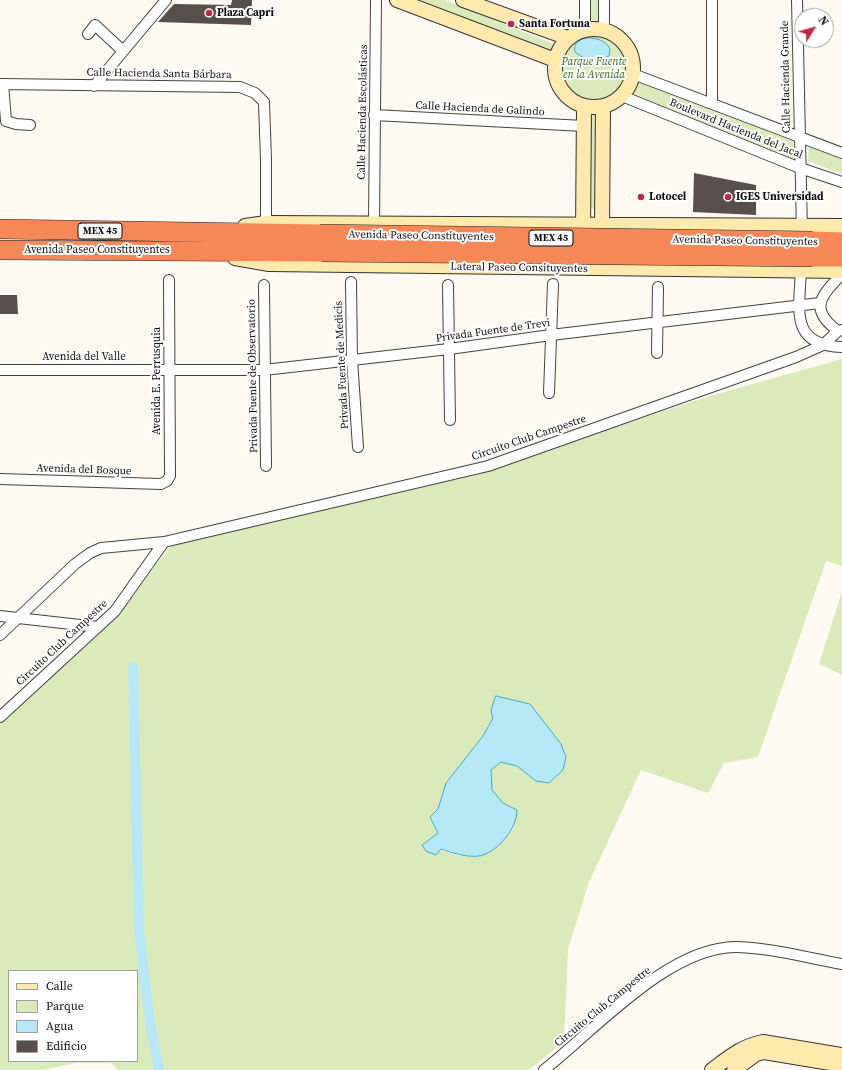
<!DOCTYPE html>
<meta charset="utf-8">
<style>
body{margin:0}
#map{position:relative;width:842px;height:1070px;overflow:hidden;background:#fffaf1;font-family:"Source Serif 4",serif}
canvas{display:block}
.legend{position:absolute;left:8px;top:970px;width:130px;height:92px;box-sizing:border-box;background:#fff;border:1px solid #9f9f9f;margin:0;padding:5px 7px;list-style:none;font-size:12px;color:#0f0f0f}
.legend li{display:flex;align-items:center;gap:8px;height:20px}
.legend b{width:20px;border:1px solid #9f9f9f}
.north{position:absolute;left:794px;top:8px;width:40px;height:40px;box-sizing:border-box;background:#fff;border:1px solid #9f9f9f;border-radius:50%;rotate:53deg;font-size:11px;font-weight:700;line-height:16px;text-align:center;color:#0f0f0f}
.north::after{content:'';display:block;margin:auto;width:14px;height:18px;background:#c22444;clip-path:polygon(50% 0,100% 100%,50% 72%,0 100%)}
</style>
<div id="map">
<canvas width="842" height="1070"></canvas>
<ul class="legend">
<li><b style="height:5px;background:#ffe9ac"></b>Calle</li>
<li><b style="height:11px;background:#daebb9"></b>Parque</li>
<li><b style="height:11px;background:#b5e9f7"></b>Agua</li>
<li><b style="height:11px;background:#584e4b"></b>Edificio</li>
</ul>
<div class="north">N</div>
</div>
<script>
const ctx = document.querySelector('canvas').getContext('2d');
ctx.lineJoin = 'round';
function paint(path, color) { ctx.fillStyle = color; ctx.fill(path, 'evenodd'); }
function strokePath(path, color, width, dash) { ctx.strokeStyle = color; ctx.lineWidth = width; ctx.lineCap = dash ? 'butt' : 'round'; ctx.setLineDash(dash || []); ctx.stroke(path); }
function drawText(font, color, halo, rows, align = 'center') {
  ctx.font = font + ' "Source Serif 4",serif'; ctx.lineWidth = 4; ctx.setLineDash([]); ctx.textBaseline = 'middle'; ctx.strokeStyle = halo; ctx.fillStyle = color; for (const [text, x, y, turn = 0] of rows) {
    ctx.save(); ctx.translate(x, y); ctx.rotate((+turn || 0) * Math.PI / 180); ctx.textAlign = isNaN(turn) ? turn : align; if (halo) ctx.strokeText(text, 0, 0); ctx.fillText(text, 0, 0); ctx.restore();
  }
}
const green = new Path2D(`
 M408,0H445L559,46L554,56Z
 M587,0H602V28H588Z
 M555 68a39 39 0 1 1 78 0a39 39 0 1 1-78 0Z
 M636,77L793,136L794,161L626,95Z
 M588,114L597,115L600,209L589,208Z
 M809,141L842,156V174L808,161Z
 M842,359V566L826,561L758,757L724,763L708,793L641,770L589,882L568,949L564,1041L529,1070H118L111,1063H75L42,1070H0V722L56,673L127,604L167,550L175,543L488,469L710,396ZM521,703L530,704L566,757L563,770L549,783L536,781L517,766L501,761L491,770L492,790L503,803L517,810L460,856L423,845L438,833L430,817L438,809L466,758L483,736L493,718L491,711ZM9,971H137V1061H9Z
 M842,591V675L819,664Z`);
const water = new Path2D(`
 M585,38C594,37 606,40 610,49L609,56L598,61L585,59L575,52C573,44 578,40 585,38Z
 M496,696L530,704L561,744L566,757L563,770L549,783L536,781L517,766L501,762L491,770L492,790L503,803L517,810C517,827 501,847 486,854C474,860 452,853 441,849L436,855L426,851L422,845L438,833L430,817L438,809L446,783L483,736L493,718L491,711Z`);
const canal = new Path2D(`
 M133,667L139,930L150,1023L159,1070`);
const building = new Path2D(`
 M232,0H252L251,25L158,22L174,4L231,5Z
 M694,173L756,185V215L693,212Z
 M0,295H17L18,314H0Z`);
const street = new Path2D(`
 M797,0L802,232
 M585,30V0
 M604,30V0
 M88,34L95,25L123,51
 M633,74L842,153
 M0,84L240,87L255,93L264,102L266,160V223
 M3,84L6,121L16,124L30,125
 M94,86L166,0
 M622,96L800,168L842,182
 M712,103V0
 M374,115L584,126
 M374,224L376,0
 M801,264C801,305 786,345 842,347
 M351,282L352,360L358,447
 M264,285L266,466
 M448,285L450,420
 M838,331C808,309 821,296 842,274
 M657,353L658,287
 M0,370H264L449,349L551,335L820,303
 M549,393L553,284
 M0,479L161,484L167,481L170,476L169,280
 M0,616L98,627
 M0,635L75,564L90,553L101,548L164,542L488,466L796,357L823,345L838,331L842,330
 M0,717L115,611L164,542
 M544,1070C595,1030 669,946 737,947C772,948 808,958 842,964`);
const secondary = new Path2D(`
 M397,0L555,60
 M463,0L568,38
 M555 68a39 39 0 1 1 78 0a39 39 0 1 1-78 0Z
 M602,225L603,107
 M245,226L266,223L842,226
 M583,234L584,107
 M235,258L269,264L842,271
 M712,1070C728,1058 742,1046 763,1042L842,1055
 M734,1070L756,1054L764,1052L842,1065`);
const highway = new Path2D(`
 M0,229L320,234
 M812,241L842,242
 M0,250L322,252
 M812,257H842`);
const highwayBridge = new Path2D(`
 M320,234L812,241
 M322,252L812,257`);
const markers = [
 [209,13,4,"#c22444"],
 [511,24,4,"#c22444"],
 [641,197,4,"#c22444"],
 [728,197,4,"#c22444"]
];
const shields = [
 [100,231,44],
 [551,238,44]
];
const shieldNames = [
 ["MEX 45",100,231],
 ["MEX 45",551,238]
];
const poiNames = [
 ["Plaza Capri",217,13],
 ["Santa Fortuna",519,24],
 ["Lotocel",649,197],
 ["IGES Universidad",736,197]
];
const parkNames = [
 ["Parque Fuente",594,62],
 ["en la Avenida",594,75]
];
const streetNames = [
 ["Calle Hacienda Santa Bárbara",159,74,1],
 ["Calle Hacienda Grande",786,77,-91],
 ["Calle Hacienda de Galindo",480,109,3],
 ["Calle Hacienda Escolásticas",363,112,-89],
 ["Boulevard Hacienda del Jacal",736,129,22],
 ["Avenida Paseo Constituyentes",421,236,1],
 ["Avenida Paseo Constituyentes",745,241,1],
 ["Avenida Paseo Constituyentes",97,250],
 ["Lateral Paseo Consituyentes",519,268,1],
 ["Privada Fuente de Trevi",493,331,-8],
 ["Avenida del Valle",84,357],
 ["Privada Fuente de Medicis",342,365,-93],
 ["Privada Fuente de Observatorio",253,376,-91],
 ["Avenida E. Perrusquia",157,381,-90],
 ["Circuito Club Campestre",529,438,-19],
 ["Avenida del Bosque",84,470,2],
 ["Circuito Club Campestre",62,643,-43],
 ["Circuito Club Campestre",603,1007,-39]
];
paint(green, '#daebb9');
paint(water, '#b5e9f7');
strokePath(water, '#3aabd0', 1);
strokePath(canal, '#b5e9f7', 10);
paint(building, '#584e4b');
strokePath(street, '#424242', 12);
strokePath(secondary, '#313131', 16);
strokePath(highway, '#202020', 20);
strokePath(street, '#fff', 10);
strokePath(secondary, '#ffe9ac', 14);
strokePath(highway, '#f68858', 19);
strokePath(highwayBridge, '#202020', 20, []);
strokePath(highwayBridge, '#f68858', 19);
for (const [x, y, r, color] of markers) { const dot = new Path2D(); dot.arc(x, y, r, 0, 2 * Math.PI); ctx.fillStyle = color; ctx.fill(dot); strokePath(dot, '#fff', 1.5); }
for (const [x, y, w] of shields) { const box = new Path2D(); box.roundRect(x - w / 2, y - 8, w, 16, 3); ctx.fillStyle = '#fff'; ctx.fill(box); strokePath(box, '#0f0f0f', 1); }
drawText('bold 10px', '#0f0f0f', null, shieldNames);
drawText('bold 11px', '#0f0f0f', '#fff', poiNames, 'left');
drawText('italic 11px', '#39691d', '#fff', parkNames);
drawText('11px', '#0f0f0f', '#fff', streetNames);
</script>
